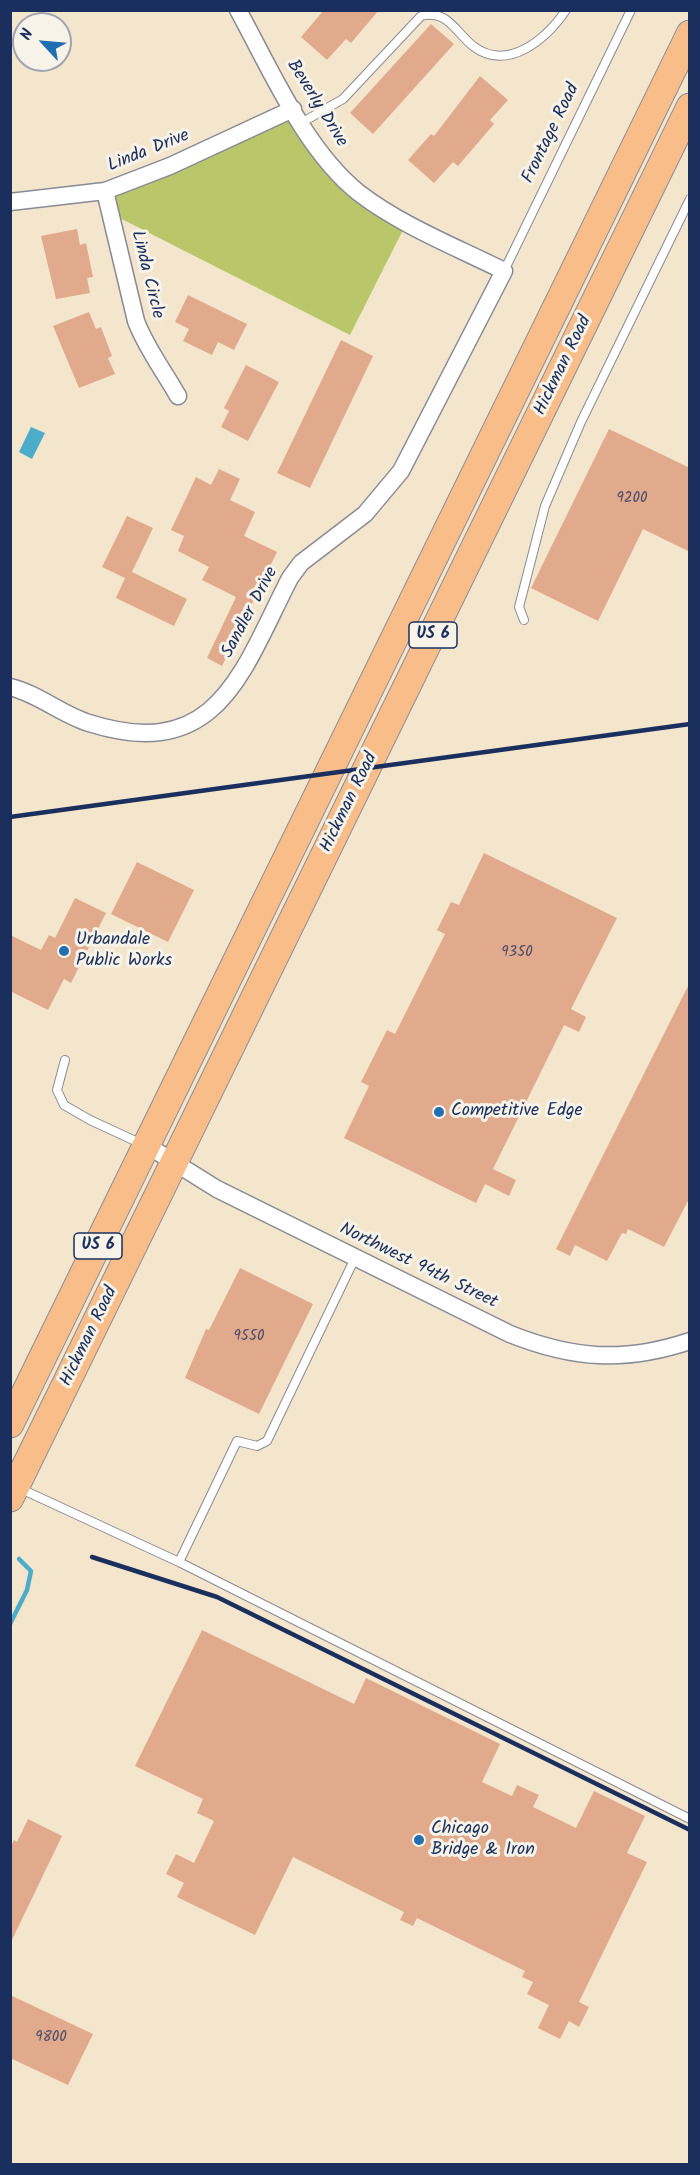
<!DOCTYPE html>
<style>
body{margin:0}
#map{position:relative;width:700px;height:2175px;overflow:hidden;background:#f4e5cd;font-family:Kalam,sans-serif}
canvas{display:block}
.frame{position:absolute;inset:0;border:12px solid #1b2f5e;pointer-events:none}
.north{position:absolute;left:12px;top:12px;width:60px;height:60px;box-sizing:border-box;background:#f7f3e8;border:2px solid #9fa5b1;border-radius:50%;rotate:296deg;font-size:16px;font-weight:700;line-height:24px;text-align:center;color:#1b2f5e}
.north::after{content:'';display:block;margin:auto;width:21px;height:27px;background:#1f6fb2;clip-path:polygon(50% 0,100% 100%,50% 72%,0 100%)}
</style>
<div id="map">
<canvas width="700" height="2175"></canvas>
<div class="frame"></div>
<div class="north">N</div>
</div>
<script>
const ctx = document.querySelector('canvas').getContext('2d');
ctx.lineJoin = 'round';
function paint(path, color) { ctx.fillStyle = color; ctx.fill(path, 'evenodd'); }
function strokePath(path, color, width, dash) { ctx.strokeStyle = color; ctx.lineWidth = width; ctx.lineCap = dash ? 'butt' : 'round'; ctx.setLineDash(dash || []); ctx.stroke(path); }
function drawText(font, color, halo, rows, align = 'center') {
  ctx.font = font + ' Kalam,sans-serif'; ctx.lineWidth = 6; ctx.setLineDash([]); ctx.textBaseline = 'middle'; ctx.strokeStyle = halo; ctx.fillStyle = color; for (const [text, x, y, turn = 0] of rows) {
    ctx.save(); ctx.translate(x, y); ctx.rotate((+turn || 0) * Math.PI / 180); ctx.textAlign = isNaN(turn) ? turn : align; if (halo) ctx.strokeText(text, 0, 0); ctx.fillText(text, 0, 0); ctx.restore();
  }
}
const green = new Path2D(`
 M293,109L324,158L407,222L350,335L110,213L105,191Z`);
const water = new Path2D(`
 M31,427L45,433L32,459L19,452Z`);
const stream = new Path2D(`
 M10,1624L27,1590L31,1571L19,1559`);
const building = new Path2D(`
 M324,10H379L351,43L346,39L327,60L301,37Z
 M431,24L454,44L373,134L350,113Z
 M480,76L508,100L490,120L494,124L458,166L453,162L434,183L408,160L431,134L434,136Z
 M77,229L80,245L86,243L93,277L87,278L90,293L56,299L41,236Z
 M188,295L247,324L234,350L218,342L212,355L183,341L189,329L175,322Z
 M89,312L96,329L101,327L112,356L108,358L115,374L79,388L53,326Z
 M341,340L373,356L310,488L277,473Z
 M246,365L279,382L248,441L221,427L229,411L224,408Z
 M609,429L690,468V552L643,529L598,621L531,588Z
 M219,469L240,479L230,500L255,512L244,536L277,552L222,666L207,658L236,597L202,580L209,567L178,551L184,536L171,530L196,477L211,485Z
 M127,516L153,528L132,572L187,599L174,626L116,598L125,578L102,567Z
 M484,853L617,918L571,1009L586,1017L579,1032L564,1025L493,1169L516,1180L509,1196L485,1184L476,1203L344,1138L369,1086L361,1082L387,1030L395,1034L445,934L437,930L451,902L459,905Z
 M137,862L194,890L168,942L111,914Z
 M75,898L106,913L71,983L64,979L48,1010L10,991V935L41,950L49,935L55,938Z
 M690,982V1197L664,1247L628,1229L626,1234L622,1233L607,1261L575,1245L570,1256L556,1249Z
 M240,1268L313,1304L259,1414L185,1378L206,1329L209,1330Z
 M202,1630L354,1704L366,1678L500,1744L482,1782L512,1796L517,1785L539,1795L533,1807L576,1828L594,1791L645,1816L627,1853L647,1862L579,2002L589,2007L579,2027L569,2021L560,2039L538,2028L549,2005L527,1994L533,1982L522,1977L525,1971L417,1918L413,1926L400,1920L404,1912L293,1857L255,1935L177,1897L184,1883L166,1874L176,1854L194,1863L214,1821L197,1813L203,1799L135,1766Z
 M28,1819L62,1836L10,1944V1847L14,1840L17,1842Z
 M10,1995L93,2034L68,2085L10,2058Z`);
const service = new Path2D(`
 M301,123L343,99L421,16C448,9 455,32 473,46C508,73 547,38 566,10
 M504,271L631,10
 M524,620L519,607L545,506L581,422L690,199
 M65,1060L57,1090L64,1105L90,1120L144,1145
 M19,1488L179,1562L237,1441L257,1446L267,1441L355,1258
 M179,1562L690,1819`);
const minor = new Path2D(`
 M105,191L136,321C146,348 164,371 178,396
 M10,202L105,191L170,166L293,109
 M10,687C39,694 62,715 89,723C218,764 242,671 290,578L301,563L365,514L401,471L504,271C456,247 402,226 359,193C305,150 271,70 238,10
 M148,1146L217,1189L510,1334C573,1359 624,1363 690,1341`);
const primary = new Path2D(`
 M10,1424L690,34
 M10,1498L690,107`);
const rail = new Path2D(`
 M10,817L690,724
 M92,1557L217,1597L690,1830`);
const markers = [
 [64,951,6,"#1f6fb2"],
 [439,1112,6,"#1f6fb2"],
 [419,1840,6,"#1f6fb2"]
];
const numberNames = [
 ["9200",632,499],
 ["9350",517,953],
 ["9550",249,1337],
 ["9800",51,2038]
];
const shields = [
 [433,635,48],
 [98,1246,48]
];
const shieldNames = [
 ["US 6",433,635],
 ["US 6",98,1246]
];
const streetNames = [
 ["Beverly Drive",316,104,58],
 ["Frontage Road",552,134,-64],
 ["Linda Drive",149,152,-22],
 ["Linda Circle",146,275,76],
 ["Hickman Road",564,366,-64],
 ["Sandler Drive",251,613,-62],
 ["Hickman Road",350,803,-64],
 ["Northwest 94th Street",418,1267,26],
 ["Hickman Road",90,1337,-64]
];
const poiNames = [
 ["Urbandale",76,941],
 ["Public Works",76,962],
 ["Competitive Edge",451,1112],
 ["Chicago",431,1830],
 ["Bridge & Iron",431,1851]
];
paint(green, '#b9c76a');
paint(water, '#4cadcb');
strokePath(stream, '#4cadcb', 4.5);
paint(building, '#e2aa8c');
strokePath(service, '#888a96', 10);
strokePath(minor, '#888a96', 19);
strokePath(primary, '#888a96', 29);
strokePath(service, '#fff', 8);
strokePath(minor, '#fff', 16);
strokePath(primary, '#f8bd89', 27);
strokePath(rail, '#1b2f5e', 4.5);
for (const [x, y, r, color] of markers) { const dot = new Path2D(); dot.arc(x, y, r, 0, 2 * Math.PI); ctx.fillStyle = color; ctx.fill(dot); strokePath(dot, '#f7f3e8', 2); }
drawText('15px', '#4d4e6a', null, numberNames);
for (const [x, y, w] of shields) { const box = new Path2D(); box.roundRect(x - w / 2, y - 13, w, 26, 4.5); ctx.fillStyle = '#f7f3e8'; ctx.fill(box); strokePath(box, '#1b2f5e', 1.5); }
drawText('bold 16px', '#1b2f5e', null, shieldNames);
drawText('18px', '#1b2f5e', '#f7f3e8', streetNames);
drawText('18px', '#1b2f5e', '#f7f3e8', poiNames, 'left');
</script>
